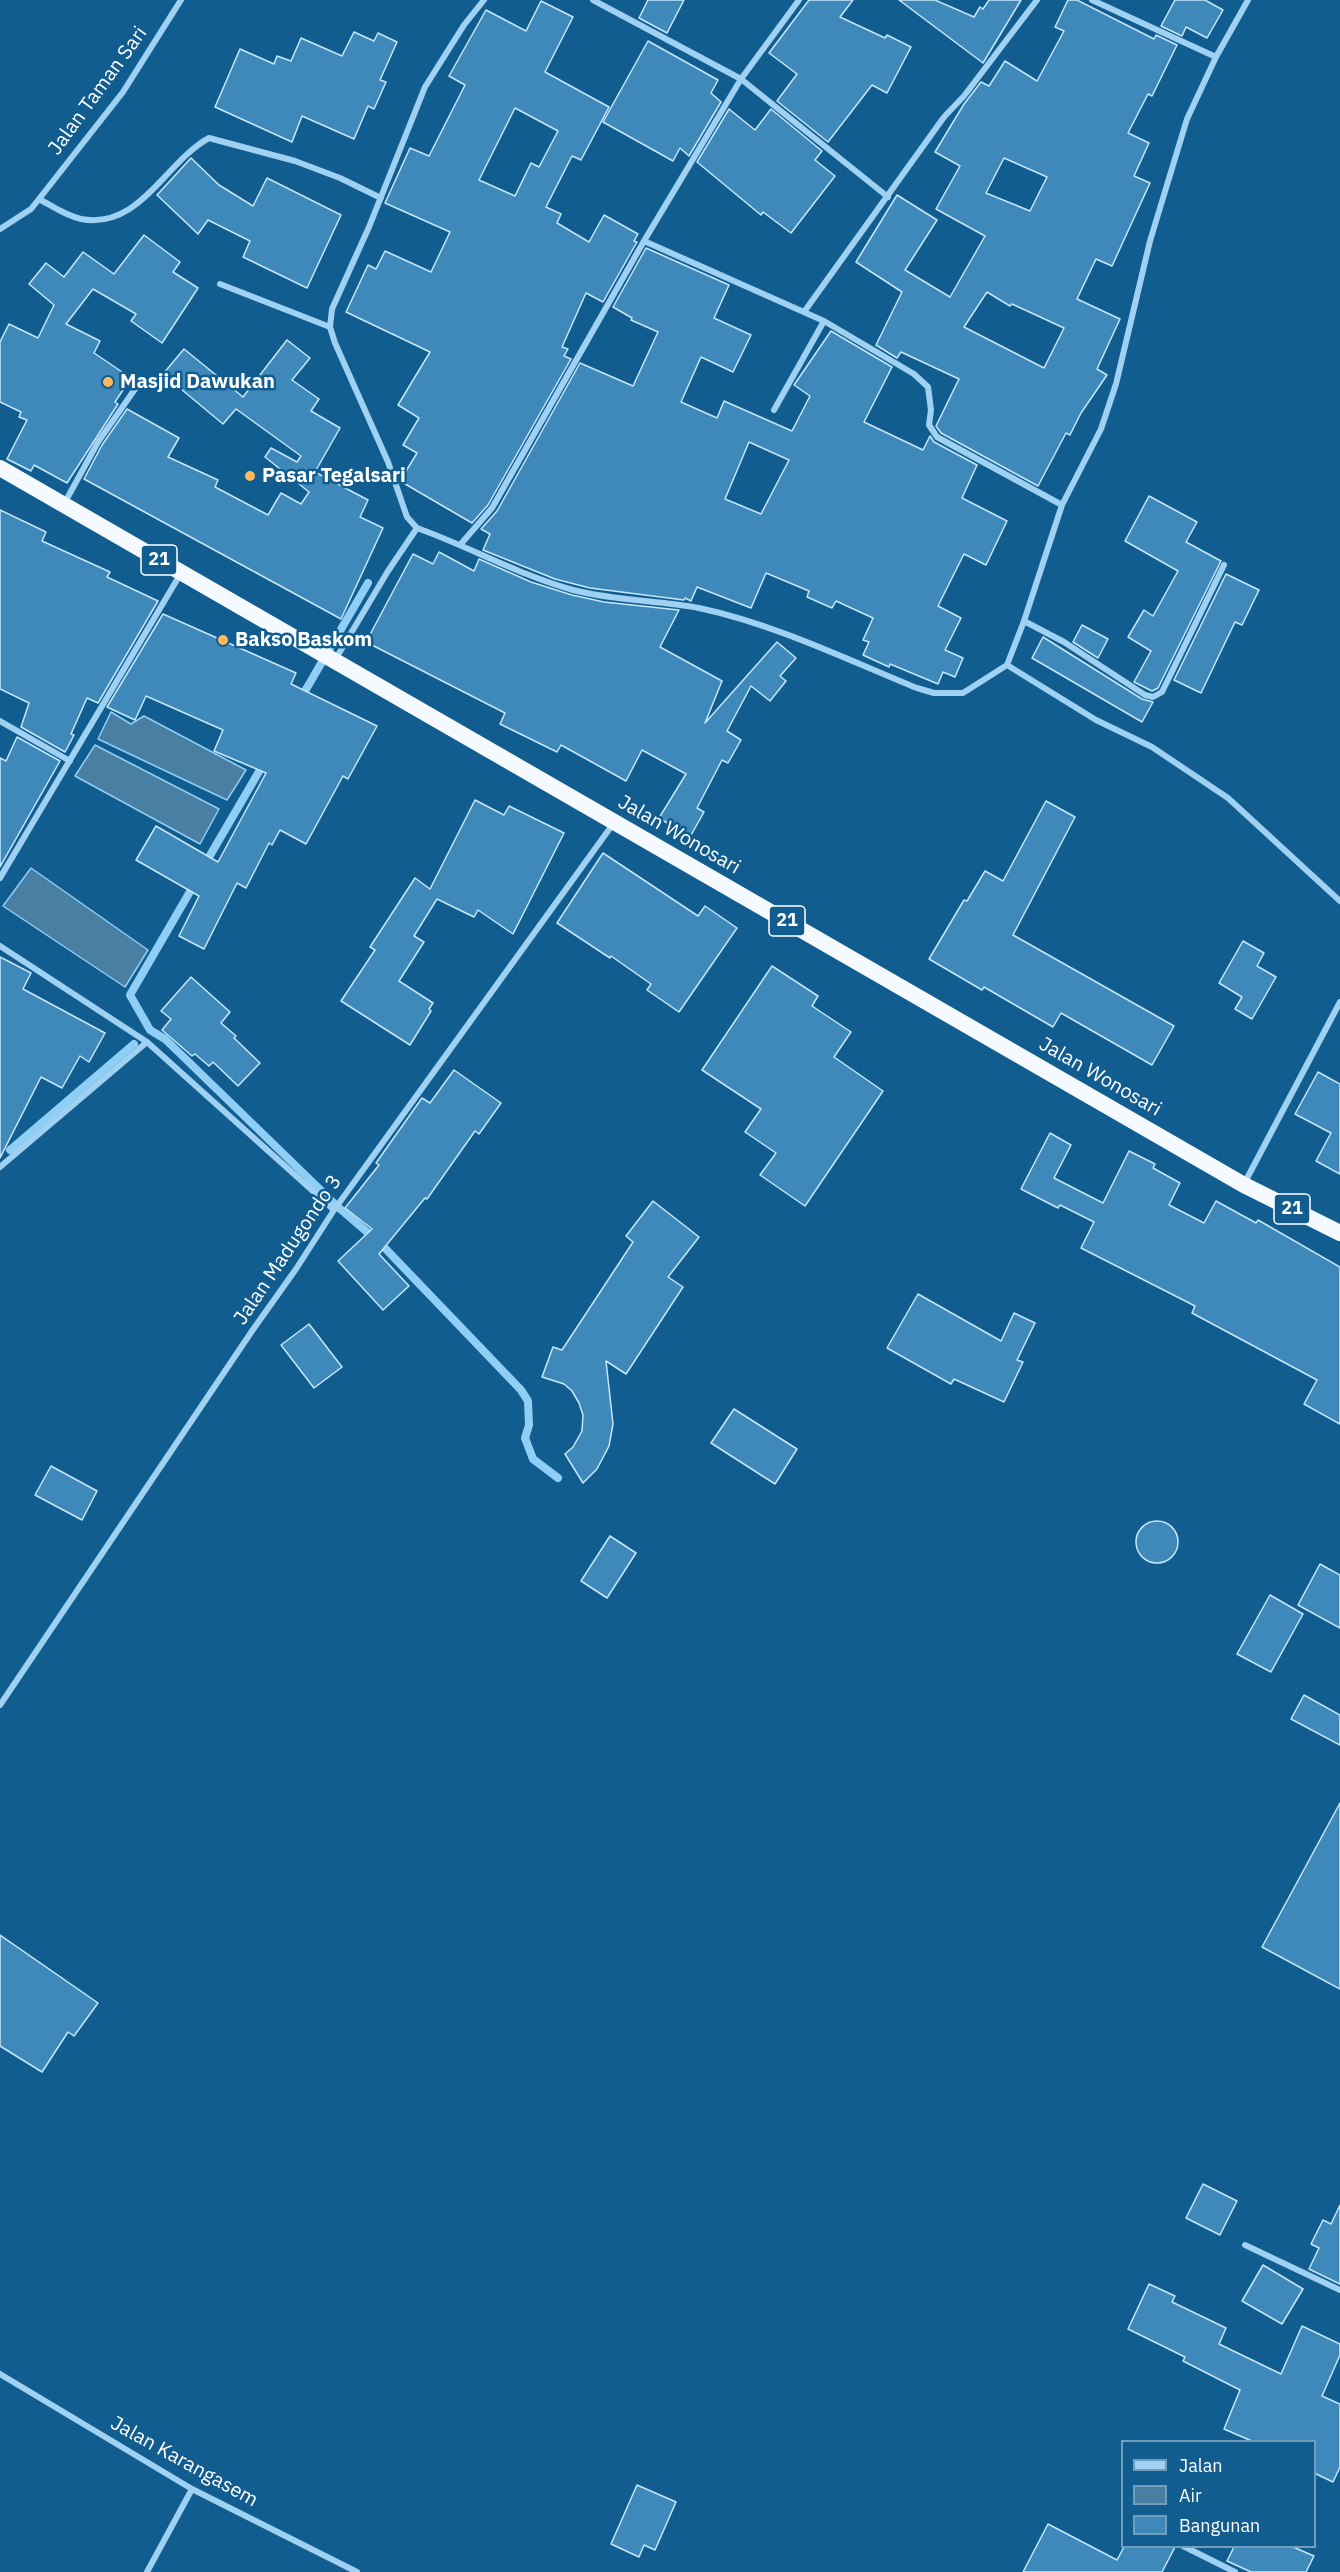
<!DOCTYPE html>
<style>
body{margin:0}
#map{position:relative;width:1340px;height:2572px;overflow:hidden;background:#125d90;font-family:"IBM Plex Sans",sans-serif}
canvas{display:block}
.legend{position:absolute;left:1121px;top:2440px;width:195px;height:108px;box-sizing:border-box;background:#125d90;border:2px solid #719ebc;margin:0;padding:8px 10px;list-style:none;font-size:18px;color:#fff}
.legend li{display:flex;align-items:center;gap:12px;height:30px}
.legend b{width:30px;border:2px solid #719ebc}
</style>
<div id="map">
<canvas width="1340" height="2572"></canvas>
<ul class="legend">
<li><b style="height:8px;background:#9ed1f2"></b>Jalan</li>
<li><b style="height:16px;background:#497fa3"></b>Air</li>
<li><b style="height:16px;background:#3f89ba"></b>Bangunan</li>
</ul>
</div>
<script>
const ctx = document.querySelector('canvas').getContext('2d');
ctx.lineJoin = 'round';
function paint(path, color) { ctx.fillStyle = color; ctx.fill(path, 'evenodd'); }
function strokePath(path, color, width, dash) { ctx.strokeStyle = color; ctx.lineWidth = width; ctx.lineCap = dash ? 'butt' : 'round'; ctx.setLineDash(dash || []); ctx.stroke(path); }
function drawText(font, color, halo, rows, align = 'center') {
  ctx.font = font + ' "IBM Plex Sans",sans-serif'; ctx.lineWidth = 5; ctx.setLineDash([]); ctx.textBaseline = 'middle'; ctx.strokeStyle = halo; ctx.fillStyle = color; for (const [text, x, y, turn = 0] of rows) {
    ctx.save(); ctx.translate(x, y); ctx.rotate((+turn || 0) * Math.PI / 180); ctx.textAlign = isNaN(turn) ? turn : align; if (halo) ctx.strokeText(text, 0, 0); ctx.fillText(text, 0, 0); ctx.restore();
  }
}
const water = new Path2D(`
 M111,712L131,724L144,716L246,770L227,800L98,739Z
 M95,745L219,809L200,844L75,776Z
 M31,868L148,950L125,987L3,906Z`);
const stream = new Path2D(`
 M301,698L368,583
 M205,864L264,763
 M195,883L130,995L150,1030L165,1039L334,1203
 M10,1150L134,1044
 M338,1207L381,1244L521,1390L528,1401L529,1425L525,1438L533,1459L558,1478`);
const building = new Path2D(`
 M648,0H684L667,33L639,18Z
 M809,0H853L840,17L885,38L887,35L911,47L887,93L872,85L828,142L777,101L797,74L769,53Z
 M899,0H935L974,17L980,7L983,9L989,0H1021L983,63Z
 M1068,0H1077L1154,39L1156,35L1177,45L1152,96L1148,94L1128,133L1149,143L1134,176L1150,183L1112,266L1096,259L1077,299L1120,319L1097,369L1107,375L1081,413L1070,435L1066,433L1038,486L941,433L936,426L959,379L901,352L897,358L876,345L902,292L856,262L897,195L937,220L905,270L950,297L985,236L936,209L960,166L935,152L964,104L981,82L989,86L1005,61L1037,81L1064,31L1055,27ZM1004,158L1047,177L1030,211L986,193ZM987,292L1010,306L1012,304L1064,328L1044,368L964,327Z
 M1175,0H1205L1223,10L1207,38L1186,27L1182,36L1161,26Z
 M541,1L573,17L545,72L609,107L581,160L572,156L546,207L561,214L557,223L589,242L604,215L638,234L634,241L637,242L603,302L586,293L562,347L568,349L564,356L571,359L488,505L472,523L400,481L417,453L403,445L419,418L398,405L430,352L346,312L368,265L376,269L385,251L431,272L450,232L385,203L410,148L429,156L465,85L449,76L486,10L526,31ZM515,108L558,131L539,167L531,163L515,196L479,180Z
 M354,32L374,41L378,33L397,42L380,80L386,82L374,109L368,106L354,139L302,116L292,142L215,107L240,49L274,64L277,56L291,61L301,38L342,56Z
 M648,41L718,80L711,93L721,102L689,156L680,148L673,161L603,122Z
 M729,109L755,130L771,109L822,151L815,160L835,176L791,233L763,212L761,215L697,162Z
 M191,158L219,185L253,206L267,178L341,215L307,288L243,257L250,241L208,220L198,234L157,195Z
 M144,235L180,262L173,272L198,288L162,343L131,321L136,314L93,289L66,324L100,341L94,353L131,378L115,402L118,404L67,483L34,465L31,471L7,459L27,420L19,417L21,412L0,402V342L9,324L38,338L54,305L29,284L46,263L64,277L83,252L114,274Z
 M646,248L729,285L714,318L751,335L733,372L701,357L681,402L717,418L724,401L792,431L810,396L794,385L831,331L892,367L864,422L923,450L930,436L934,442L977,465L962,498L1007,521L986,565L964,554L938,606L961,618L945,650L963,658L955,677L943,672L938,684L890,664L889,667L863,655L869,642L863,640L873,618L836,601L832,608L807,597L809,591L766,573L751,608L697,587L691,601L685,598L684,600L590,588L555,579L483,550L490,534L481,529L497,511L580,363L633,386L658,332L631,320L632,318L613,307ZM749,442L789,460L761,514L725,499Z
 M287,340L310,358L292,380L319,399L311,411L340,428L315,472L368,500L360,517L383,528L341,619L84,479L102,445L127,409L179,438L168,457L218,480L215,487L268,515L281,493L301,504L309,492L265,457L271,448L297,462L301,456L236,409L223,424L163,374L184,349L243,397Z
 M1149,496L1197,522L1186,542L1221,561L1158,688L1152,691L1134,682L1151,651L1128,637L1144,610L1153,616L1178,571L1125,541Z
 M0,510L46,532L42,541L110,572L107,577L158,601L98,703L87,698L71,734L74,735L65,752L21,727L29,703L0,689Z
 M439,552L474,571L479,559L531,582L572,595L604,602L679,610L660,647L722,681L705,723L777,642L796,658L780,676L786,681L770,701L751,686L727,731L741,740L728,763L722,760L697,808L704,812L690,837L659,818L686,774L642,750L626,781L561,745L557,752L500,724L505,713L366,642L413,554L433,564Z
 M1226,574L1259,590L1242,625L1235,622L1201,693L1174,680Z
 M163,614L296,673L291,684L377,726L348,779L343,776L306,844L280,830L272,845L269,843L246,888L237,883L204,949L179,936L199,896L136,860L156,826L218,862L266,773L214,751L223,730L146,696L135,720L107,707Z
 M1082,625L1108,639L1098,658L1073,642Z
 M1043,637L1142,699L1153,702L1142,722L1032,658Z
 M17,737L60,761L0,867V758L6,761Z
 M475,800L504,815L509,806L564,833L513,934L478,910L474,917L437,899L414,936L424,942L399,981L433,1003L429,1009L431,1011L410,1045L341,1001L375,950L370,947L415,878L430,889Z
 M1046,801L1075,817L1013,935L1174,1026L1152,1065L1061,1013L1053,1027L984,987L982,990L929,959L964,900L967,901L985,871L1003,881Z
 M603,853L698,916L705,906L737,928L679,1012L647,990L651,984L611,956L610,958L557,923Z
 M1243,941L1264,953L1257,966L1276,977L1252,1019L1235,1009L1242,997L1219,983Z
 M0,957L31,973L23,989L105,1033L89,1062L80,1056L62,1088L41,1077L0,1158Z
 M772,966L818,996L812,1006L851,1032L834,1057L883,1091L805,1206L760,1175L776,1153L745,1132L761,1109L702,1070Z
 M191,977L230,1012L221,1023L236,1036L234,1038L260,1063L238,1086L213,1062L209,1066L195,1054L192,1056L162,1030L171,1019L161,1011Z
 M454,1070L501,1103L479,1134L475,1131L427,1199L425,1198L379,1254L409,1286L383,1310L338,1261L372,1229L345,1208L379,1165L376,1163L422,1098L430,1103Z
 M1318,1072L1340,1084V1174L1316,1161L1331,1133L1295,1114Z
 M1050,1133L1071,1145L1054,1178L1103,1203L1129,1151L1155,1164L1153,1168L1180,1183L1169,1205L1204,1223L1216,1201L1256,1223L1258,1220L1340,1267V1424L1304,1404L1317,1380L1192,1313L1195,1306L1081,1248L1094,1222L1060,1205L1058,1208L1021,1189Z
 M653,1201L699,1237L668,1277L683,1287L626,1374L606,1361L613,1424L609,1446L597,1469L583,1483L565,1454L573,1447L582,1431L583,1415L579,1403L572,1391L564,1384L542,1377L553,1347L562,1350L633,1242L626,1236Z
 M918,1294L1001,1341L1014,1313L1035,1323L1017,1360L1023,1362L1004,1402L954,1379L951,1384L887,1348Z
 M309,1324L342,1367L314,1388L281,1345Z
 M734,1409L797,1449L775,1484L711,1443Z
 M51,1466L97,1491L82,1520L35,1495Z
 M1136 1542a21 21 0 1 1 42 0a21 21 0 1 1-42 0Z
 M610,1536L636,1553L607,1598L581,1581Z
 M1320,1564L1340,1575V1628L1298,1605Z
 M1270,1595L1303,1614L1271,1672L1237,1654Z
 M1304,1695L1340,1715V1745L1291,1719Z
 M1340,1803V1989L1262,1947Z
 M0,1935L98,2003L74,2036L68,2032L42,2072L0,2046Z
 M1203,2184L1237,2201L1220,2235L1186,2218Z
 M1340,2205V2284L1309,2269L1319,2248L1311,2244L1323,2220L1331,2224Z
 M1263,2265L1303,2289L1282,2324L1242,2301Z
 M1149,2284L1175,2296L1172,2302L1226,2328L1219,2344L1281,2374L1302,2326L1340,2344V2355L1322,2396L1340,2404V2467L1333,2482L1314,2473V2442H1254L1224,2429L1240,2390L1183,2361L1185,2357L1128,2329Z
 M637,2485L676,2502L655,2550L644,2545L639,2557L611,2544Z
 M1048,2524L1117,2560L1124,2547H1175L1162,2572H1023Z
 M1234,2547H1293L1314,2556L1306,2572H1251L1227,2561Z`);
const minor = new Path2D(`
 M484,0L464,25L425,87L369,227L332,309L330,327L335,343L388,462L407,517L417,528C470,547 519,575 573,590C615,601 658,600 699,608C774,624 846,659 917,688L934,693H963L1007,665L1024,621L1062,505L937,437L929,425L931,410L928,387L914,374L824,321L644,241
 M593,0L741,79L888,197
 M1092,0L1216,57
 M39,199C52,206 66,216 81,219C140,230 165,162 209,138L295,161L340,178L381,198
 M0,229L31,209L39,199L123,92L181,0
 M220,284L330,327
 M804,312L944,117L964,96L1037,0
 M774,410L824,321
 M64,504L98,442L142,379
 M1062,505L1101,429L1116,384L1150,241L1187,119L1216,57L1248,0
 M460,545L492,508L644,241L741,79L799,0
 M1024,621L1064,642L1145,695L1153,697L1162,692L1224,565
 M335,660L388,571L417,528
 M1007,665L1096,720L1152,747L1228,798L1340,901
 M0,721L70,761
 M0,878L181,573
 M0,946L147,1042L334,1210
 M0,1167L147,1042
 M1244,1184L1340,1002
 M0,1705L252,1331L296,1269L334,1210L613,824
 M1245,2245L1340,2290
 M0,2374L192,2489L357,2572
 M1183,2546L1235,2572
 M147,2572L192,2489`);
const trunk = new Path2D(`
 M0,468L1244,1185L1340,1233`);
const markers = [
 [108,382,6,"#ffb75e"],
 [250,476,6,"#ffb75e"],
 [223,640,6,"#ffb75e"]
];
const shields = [
 [159,560,36],
 [787,921,36],
 [1292,1209,36]
];
const shieldNames = [
 ["21",159,560],
 ["21",787,921],
 ["21",1292,1209]
];
const streetNames = [
 ["Jalan Taman Sari",98,91,-54],
 ["Jalan Wonosari",679,835,30],
 ["Jalan Wonosari",1100,1077,30],
 ["Jalan Madugondo 3",288,1250,-56],
 ["Jalan Karangasem",184,2462,29]
];
const poiNames = [
 ["Masjid Dawukan",120,382],
 ["Pasar Tegalsari",262,476],
 ["Bakso Baskom",235,640]
];
paint(water, '#497fa3');
strokePath(water, '#8fcff5', 1.5);
strokePath(stream, '#8fcff5', 8);
paint(building, '#3f89ba');
strokePath(building, '#c5e7fd', 1.5);
strokePath(minor, '#9ed1f2', 6);
strokePath(trunk, '#f4faff', 16);
for (const [x, y, r, color] of markers) { const dot = new Path2D(); dot.arc(x, y, r, 0, 2 * Math.PI); ctx.fillStyle = color; ctx.fill(dot); strokePath(dot, '#125d90', 2); }
for (const [x, y, w] of shields) { const box = new Path2D(); box.roundRect(x - w / 2, y - 15, w, 30, 4.5); ctx.fillStyle = '#125d90'; ctx.fill(box); strokePath(box, '#fff', 1.5); }
drawText('bold 18px', '#fff', null, shieldNames);
drawText('20px', '#fff', '#125d90', streetNames);
drawText('bold 20px', '#fff', '#125d90', poiNames, 'left');
</script>
